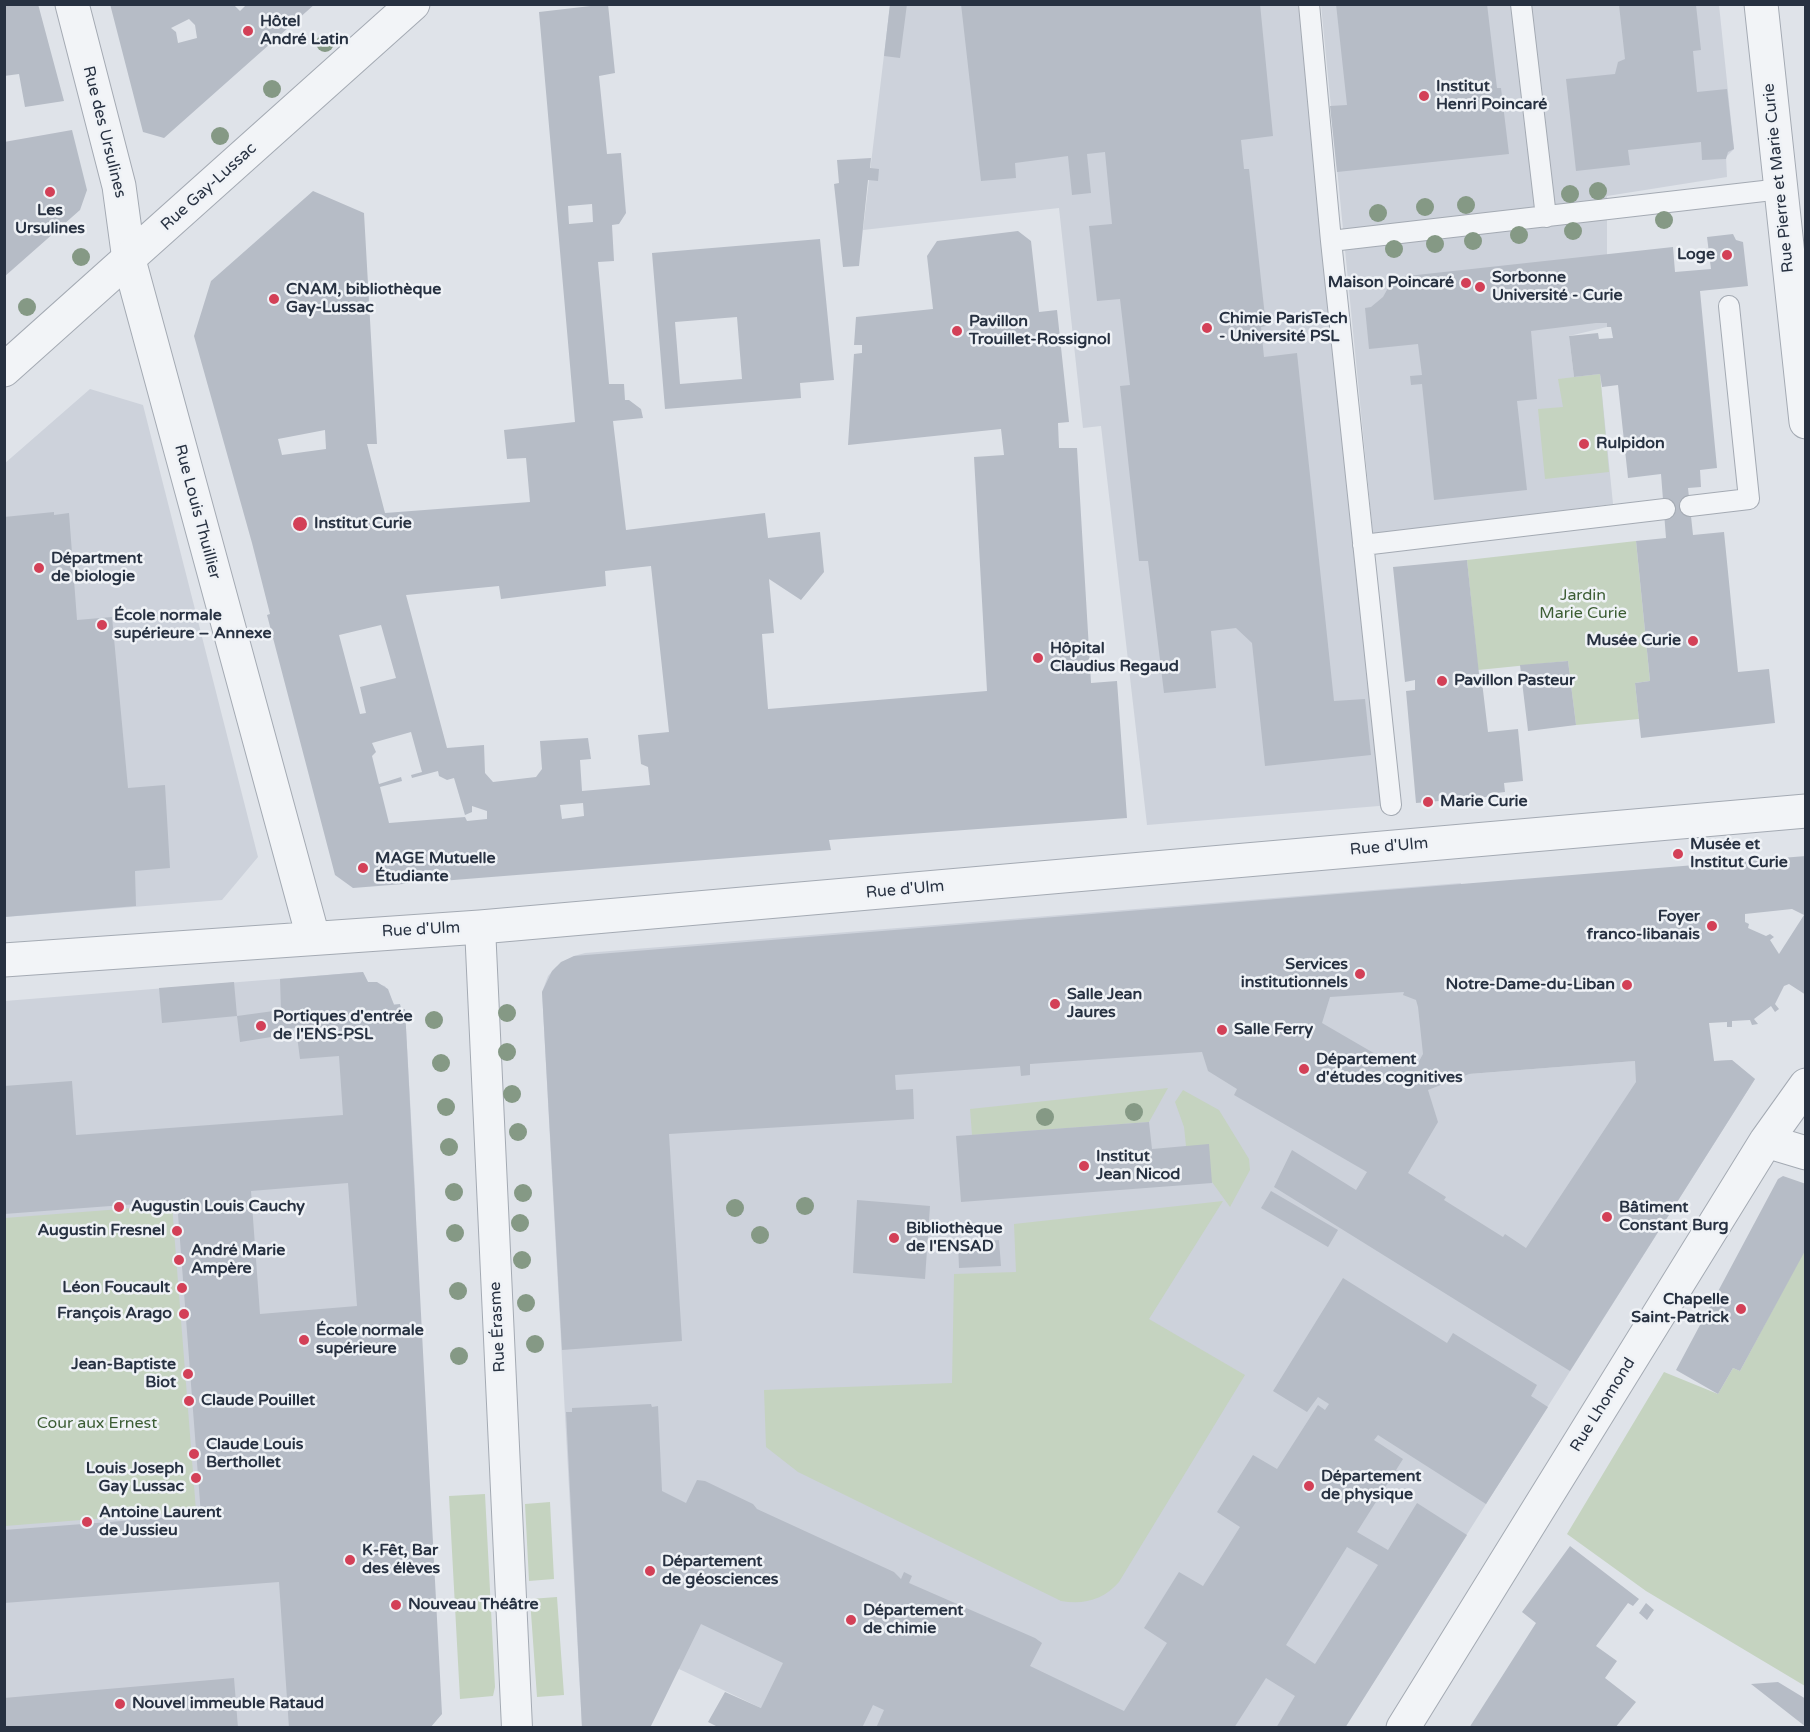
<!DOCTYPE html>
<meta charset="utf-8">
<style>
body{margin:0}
#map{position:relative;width:1810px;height:1732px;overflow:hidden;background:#dfe3e9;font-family:"Varela Round",sans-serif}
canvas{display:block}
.frame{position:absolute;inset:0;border:6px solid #273141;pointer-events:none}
</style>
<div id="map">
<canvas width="1810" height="1732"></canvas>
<div class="frame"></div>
</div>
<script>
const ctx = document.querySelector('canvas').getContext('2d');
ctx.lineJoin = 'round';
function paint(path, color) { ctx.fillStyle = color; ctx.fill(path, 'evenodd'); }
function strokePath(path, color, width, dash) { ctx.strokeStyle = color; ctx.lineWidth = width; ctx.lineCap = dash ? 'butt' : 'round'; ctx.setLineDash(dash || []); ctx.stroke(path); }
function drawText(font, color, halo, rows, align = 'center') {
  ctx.font = font + ' "Varela Round",sans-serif'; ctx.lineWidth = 5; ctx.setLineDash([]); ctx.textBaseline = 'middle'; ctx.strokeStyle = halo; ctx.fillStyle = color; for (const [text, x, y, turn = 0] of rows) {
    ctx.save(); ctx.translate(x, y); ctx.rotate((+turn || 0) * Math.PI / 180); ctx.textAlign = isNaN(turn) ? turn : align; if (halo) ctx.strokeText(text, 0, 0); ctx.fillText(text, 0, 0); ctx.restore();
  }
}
const built = new Path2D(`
 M890,5H1308L1391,805L1147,825L1101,426L1083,428L1059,208L863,230Z
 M1321,5H1719L1734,149L1726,157L1727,177L1607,196V327L1569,336L1574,377L1600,374L1613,504L1373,535Z
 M90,389L143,405L258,857L222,900L5,917L4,464Z
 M1461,883L1460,916L1469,1074L1710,1055L1711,1049L1714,1061L1732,1060L1755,1079L1345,1727H801L639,1650L602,1727H582L542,992L548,976L556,967L574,956L585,953Z
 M363,972L368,982L385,986L394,1004H400L401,1009H405L415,1189L430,1728H5V1001Z`);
const green = new Path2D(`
 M1600,374L1609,472L1545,479L1538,409L1563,407L1558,379Z
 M1636,541L1650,681L1635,683L1639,719L1576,725L1568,661L1478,670L1467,560Z
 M1168,1088L1149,1122L972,1135L970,1109Z
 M1183,1090L1219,1110L1249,1159L1250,1170L1230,1207L1186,1146L1184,1127L1175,1102Z
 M1223,1201L1149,1319L1245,1375L1119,1582C1103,1600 1084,1605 1061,1601L798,1472L766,1447L764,1390L952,1383L954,1274L1016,1272L1014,1224Z
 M172,1205L196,1511L5,1526V1218Z
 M1805,1249V1686L1646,1591L1567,1534L1664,1372L1718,1394L1733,1368L1740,1371Z
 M485,1494L495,1687L493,1696L460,1699L449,1496Z
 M550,1502L554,1579L529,1581L525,1504Z
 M557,1597L564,1695L537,1697L530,1599Z`);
const building = new Path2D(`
 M4,4H38L64,101L25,107L19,74L4,76Z
 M110,4H233L240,11L247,4H315L164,138L143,132ZM189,19L195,25L197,38L178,43L176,32L171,28Z
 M608,4L615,73L599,76L607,154L621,153L626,213L619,224L612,225L614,261L598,262L609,384H624L625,400H629L641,409L643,418L613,421L626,530L765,513L768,538L820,532L824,572L801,600L769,579L774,633L762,634L768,709L987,691L974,457L1004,455L1001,429L848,445L854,354L862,353V345H854L856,317L933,309L927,256L937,241L1018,231L1031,241L1039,312L1057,310L1069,422L1058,423L1059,448H1077L1091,683L1117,681L1127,818L829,840L831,850L353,888L335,875L267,615L270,614L252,543L194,336L211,281L313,191L364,213L377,444H367L385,513L530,502L526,458L507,459L504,430L575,422L539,12ZM592,204L593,222L569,224L568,206ZM325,430L326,449L282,455L278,439ZM651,566L669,732L638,735L641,764L648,767L650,785L582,791L580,760L591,759L588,738L540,741L542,769L536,777L493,782L485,773L484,745L447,748L406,595L499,586L501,599L606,586L605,571ZM381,625L396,678L360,687L366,713L360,714L339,635ZM411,732L422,772L411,775L412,778L438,771L439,776L447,780L454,778L465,815L472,812V806L487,811V819L467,821L465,817L389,823L380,787L402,781L401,777L379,784L372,756L376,752L372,743ZM583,803L584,816L562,819L560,805Z
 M890,4H907L900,58L884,56Z
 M961,4H1260L1273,136L1241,140L1244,169H1249L1266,326L1261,327L1264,357L1297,353L1334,701L1365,699L1371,755L1265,766L1252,643L1236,628L1211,631L1216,688L1164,693L1148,561H1139L1120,386L1130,385L1120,299L1097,301L1089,226L1112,224L1105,152L1087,154L1091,193L1072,195L1068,156L1015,163L1016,178L981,181Z
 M1336,4H1487L1497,88H1501L1509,154L1337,172L1330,106L1347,105Z
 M1619,5H1696L1701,50L1693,51L1697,92L1727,89L1734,149L1728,152L1726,159L1702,160L1701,142L1628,150L1630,165L1576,171L1566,79L1615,74L1618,62L1625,59Z
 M72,130L87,190L80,210L4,277V142Z
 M871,158L870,168L879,169L878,181L868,180L859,266L843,267L834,184L839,183L837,160Z
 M1733,234L1736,240L1743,242L1748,286L1700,291L1717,468L1700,470L1701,487L1688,488L1693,535L1724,532L1738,672L1769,669L1775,723L1641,738L1635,683L1650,681L1636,541L1666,538L1661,474L1628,478L1618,385L1602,387L1600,374L1574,377L1569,336L1598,333L1599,339L1613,338L1611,327H1607V323H1596L1531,331L1537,399L1517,401L1527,490L1434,500L1422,384L1411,385L1410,376L1422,375L1418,344L1369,349L1365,308L1371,307L1383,297L1388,288L1389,278L1673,247L1675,272L1711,269L1707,237Z
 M820,239L834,380L800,383L801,398L665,409L652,253ZM737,317L742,379L680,384L675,322Z
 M54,512V515L69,513L77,620L112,617L128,788L165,785L170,868L135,871L136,906L4,917V517Z
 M1467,560L1479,674L1468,675L1469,684L1482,682L1488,732L1518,729L1523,781L1504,783L1505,792L1496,793L1497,796L1416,803L1406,691L1415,690V680L1405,682L1393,567Z
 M1568,661L1576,725L1528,731L1520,665Z
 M1806,856V995L1789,984L1784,986L1775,1004L1779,1009L1775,1012L1771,1006L1754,1019L1758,1024L1752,1025L1750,1020L1732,1021V1027H1727V1022L1709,1023L1714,1061L1732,1060L1755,1079L1570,1371L1274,1187L1292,1150L1356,1190L1367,1172L1234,1095L1237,1089L1208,1071L1202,1052L1030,1064V1075L1021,1076L1020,1066L895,1075L896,1090L913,1089L914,1119L669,1134L682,1341L562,1350L542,992L552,971L561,962L574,956ZM1792,909L1804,915L1779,954L1770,940L1774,937L1770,934L1766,936L1748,928L1749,924L1745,922V914ZM1404,992L1403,995L1416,1000L1418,1007L1423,1054L1418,1063L1404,1053L1396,1066L1322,1023L1330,997ZM1635,1061L1636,1082L1526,1248L1505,1234L1503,1237L1444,1200L1446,1197L1408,1173L1438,1122L1428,1090L1469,1074Z
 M363,972L368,982H377L388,989L394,1005L400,1004L401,1009H405L442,1714L430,1728H289L279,1582L4,1603V1530L201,1515L177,1201L4,1214V1086L72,1081L76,1135L343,1115L339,1056L300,1059L296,1028L284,1029V1035L240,1042L237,1016L281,1010L280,979ZM348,1183L357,1306L260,1314L251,1191Z
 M234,982L237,1016L162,1023L159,988Z
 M1149,1122L1152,1149L1209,1144L1212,1183L961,1202L956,1136Z
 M1783,1176L1806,1184V1249L1740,1371L1733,1368L1718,1394L1676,1370L1778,1179Z
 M1271,1191L1338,1230L1328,1247L1261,1208Z
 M857,1200L930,1206L925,1279L853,1273Z
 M999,1240L1001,1266L959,1268L958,1243Z
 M1343,1278L1447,1343L1453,1333L1537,1385L1531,1396L1548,1407L1486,1504L1378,1435L1374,1440L1403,1459L1357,1532L1388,1550L1417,1503L1467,1535L1345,1728H1276L1295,1696L1266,1678L1234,1728H876L884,1710L873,1705L862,1728H720L708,1722L725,1692L761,1708L783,1663L701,1624L650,1728H582L566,1412H572V1408L651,1404L652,1407L658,1406L662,1491L686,1503L697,1480L705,1481L753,1504L757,1509L894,1572L901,1579L904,1572L912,1576L909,1583L1035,1638L1042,1643L1030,1666L1124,1711L1167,1643L1144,1628L1179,1572L1203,1586L1240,1527L1217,1512L1253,1455L1277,1469L1318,1405L1325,1410L1329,1404L1318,1397L1307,1412L1273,1391ZM1347,1547L1378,1565L1315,1664L1286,1645Z
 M1570,1546L1639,1599L1633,1606L1628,1603L1596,1646L1617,1661L1605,1678L1636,1702L1615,1728H1469L1536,1623L1522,1612Z
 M1646,1603L1654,1610L1647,1620L1639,1613Z
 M234,1678L238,1728H4V1698Z
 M1778,1682L1806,1699V1727L1751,1684Z`);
const service = new Path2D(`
 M1309,4L1331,241L1391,805
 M1521,4L1546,217
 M1331,241L1781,189
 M1690,506L1749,499L1729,306
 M1363,545L1665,509`);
const pedestrian = new Path2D(`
 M480,927L517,1728`);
const minor = new Path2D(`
 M72,4L119,186L129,260L313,937
 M1761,4L1806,422
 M4,960L480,927L1806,811
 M1766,1141L1806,1153
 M1403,1728L1766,1141L1806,1085`);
const tertiary = new Path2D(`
 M4,370L413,4`);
const trees = [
 [325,43],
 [272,89],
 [220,136],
 [1598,191],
 [1570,194],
 [1466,205],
 [1425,207],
 [1378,213],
 [1664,220],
 [1573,231],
 [1519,235],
 [1473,241],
 [1435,244],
 [1394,249],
 [81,257],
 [27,307],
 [507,1013],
 [434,1020],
 [507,1052],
 [441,1063],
 [512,1094],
 [446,1107],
 [1134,1112],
 [1045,1117],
 [518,1132],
 [449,1147],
 [454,1192],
 [523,1193],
 [805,1206],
 [735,1208],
 [520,1223],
 [455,1233],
 [760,1235],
 [522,1260],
 [458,1291],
 [526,1303],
 [535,1344],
 [459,1356]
];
const markers = [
 [248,31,6,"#d34057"],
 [1424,96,6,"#d34057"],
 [50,192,6,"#d34057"],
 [1727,255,6,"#d34057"],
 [1466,283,6,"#d34057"],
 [1480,287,6,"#d34057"],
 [274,299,6,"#d34057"],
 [1207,328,6,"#d34057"],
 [957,331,6,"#d34057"],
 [1584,444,6,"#d34057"],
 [300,524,8,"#d34057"],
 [39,568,6,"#d34057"],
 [102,625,6,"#d34057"],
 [1693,641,6,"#d34057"],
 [1038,658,6,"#d34057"],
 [1442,681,6,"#d34057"],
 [1428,802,6,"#d34057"],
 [1678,854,6,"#d34057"],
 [363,868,6,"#d34057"],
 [1712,926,6,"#d34057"],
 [1360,974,6,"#d34057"],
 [1627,985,6,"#d34057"],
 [1055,1004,6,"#d34057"],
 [261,1026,6,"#d34057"],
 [1222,1030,6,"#d34057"],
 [1304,1069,6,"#d34057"],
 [1084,1166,6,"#d34057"],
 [119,1207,6,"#d34057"],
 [1607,1217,6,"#d34057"],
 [177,1231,6,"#d34057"],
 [894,1238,6,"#d34057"],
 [179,1260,6,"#d34057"],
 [182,1288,6,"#d34057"],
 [1741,1309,6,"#d34057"],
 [184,1314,6,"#d34057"],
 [304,1340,6,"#d34057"],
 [188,1374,6,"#d34057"],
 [189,1401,6,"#d34057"],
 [194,1454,6,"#d34057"],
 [196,1478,6,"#d34057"],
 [1309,1486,6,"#d34057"],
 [87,1522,6,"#d34057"],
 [350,1560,6,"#d34057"],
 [650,1571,6,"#d34057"],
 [396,1605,6,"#d34057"],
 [851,1620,6,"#d34057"],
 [120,1704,6,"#d34057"]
];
const poiNames = [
 ["Hôtel",260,22],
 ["André Latin",260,40],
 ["Institut",1436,87],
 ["Henri Poincaré",1436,105],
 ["Les",50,211,"center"],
 ["Ursulines",50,229,"center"],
 ["Loge",1715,255,"right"],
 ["Sorbonne",1492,278],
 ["Université - Curie",1492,296],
 ["Maison Poincaré",1454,283,"right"],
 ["CNAM, bibliothèque",286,290],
 ["Gay-Lussac",286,308],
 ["Chimie ParisTech",1219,319],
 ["- Université PSL",1219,337],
 ["Pavillon",969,322],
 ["Trouillet-Rossignol",969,340],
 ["Rulpidon",1596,444],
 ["Institut Curie",314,524],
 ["Départment",51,559],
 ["de biologie",51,577],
 ["École normale",114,616],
 ["supérieure – Annexe",114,634],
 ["Musée Curie",1681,641,"right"],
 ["Hôpital",1050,649],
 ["Claudius Regaud",1050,667],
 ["Pavillon Pasteur",1454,681],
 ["Marie Curie",1440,802],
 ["Musée et",1690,845],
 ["Institut Curie",1690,863],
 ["MAGE Mutuelle",375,859],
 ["Étudiante",375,877],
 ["Foyer",1700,917,"right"],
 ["franco-libanais",1700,935,"right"],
 ["Services",1348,965,"right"],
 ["institutionnels",1348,983,"right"],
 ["Notre-Dame-du-Liban",1615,985,"right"],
 ["Salle Jean",1067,995],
 ["Jaures",1067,1013],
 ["Portiques d'entrée",273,1017],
 ["de l'ENS-PSL",273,1035],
 ["Salle Ferry",1234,1030],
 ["Département",1316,1060],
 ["d'études cognitives",1316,1078],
 ["Institut",1096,1157],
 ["Jean Nicod",1096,1175],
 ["Augustin Louis Cauchy",131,1207],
 ["Bâtiment",1619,1208],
 ["Constant Burg",1619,1226],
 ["Bibliothèque",906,1229],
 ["de l'ENSAD",906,1247],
 ["Augustin Fresnel",165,1231,"right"],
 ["André Marie",191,1251],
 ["Ampère",191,1269],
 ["Léon Foucault",170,1288,"right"],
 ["Chapelle",1729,1300,"right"],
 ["Saint-Patrick",1729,1318,"right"],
 ["François Arago",172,1314,"right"],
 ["École normale",316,1331],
 ["supérieure",316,1349],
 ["Jean-Baptiste",176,1365,"right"],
 ["Biot",176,1383,"right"],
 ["Claude Pouillet",201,1401],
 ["Claude Louis",206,1445],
 ["Berthollet",206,1463],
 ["Louis Joseph",184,1469,"right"],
 ["Gay Lussac",184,1487,"right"],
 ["Département",1321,1477],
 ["de physique",1321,1495],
 ["Antoine Laurent",99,1513],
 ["de Jussieu",99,1531],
 ["K-Fêt, Bar",362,1551],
 ["des élèves",362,1569],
 ["Département",662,1562],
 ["de géosciences",662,1580],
 ["Nouveau Théâtre",408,1605],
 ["Département",863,1611],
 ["de chimie",863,1629],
 ["Nouvel immeuble Rataud",132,1704]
];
const streetNames = [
 ["Rue des Ursulines",104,132,76],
 ["Rue Pierre et Marie Curie",1779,178,-96],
 ["Rue Gay-Lussac",209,187,-42],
 ["Rue Louis Thuillier",197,512,75],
 ["Rue d'Ulm",1389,847,-5],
 ["Rue d'Ulm",905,890,-5],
 ["Rue d'Ulm",421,930,-3],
 ["Rue Érasme",498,1327,-93],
 ["Rue Lhomond",1603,1405,-58]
];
const parkNames = [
 ["Jardin",1583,596],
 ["Marie Curie",1583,614],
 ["Cour aux Ernest",97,1424]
];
paint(built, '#cdd2db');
paint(green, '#c5d3c0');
paint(building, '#b6bcc6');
strokePath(service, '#a4aab3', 22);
strokePath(pedestrian, '#a4aab3', 32);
strokePath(minor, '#a4aab3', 35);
strokePath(tertiary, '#a4aab3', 35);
strokePath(service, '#f2f4f7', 20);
strokePath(pedestrian, '#f2f4f7', 30);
strokePath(minor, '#f2f4f7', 33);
strokePath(tertiary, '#f2f4f7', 33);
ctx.fillStyle = '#859985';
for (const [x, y] of trees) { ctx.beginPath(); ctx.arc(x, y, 9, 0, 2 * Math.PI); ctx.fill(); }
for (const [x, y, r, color] of markers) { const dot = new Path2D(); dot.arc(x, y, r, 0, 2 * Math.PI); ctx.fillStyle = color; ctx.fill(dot); strokePath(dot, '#eff2f6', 2); }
drawText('bold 16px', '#273141', '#eff2f6', poiNames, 'left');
drawText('16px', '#273141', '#eff2f6', streetNames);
drawText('16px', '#3c5d34', '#eff2f6', parkNames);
</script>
